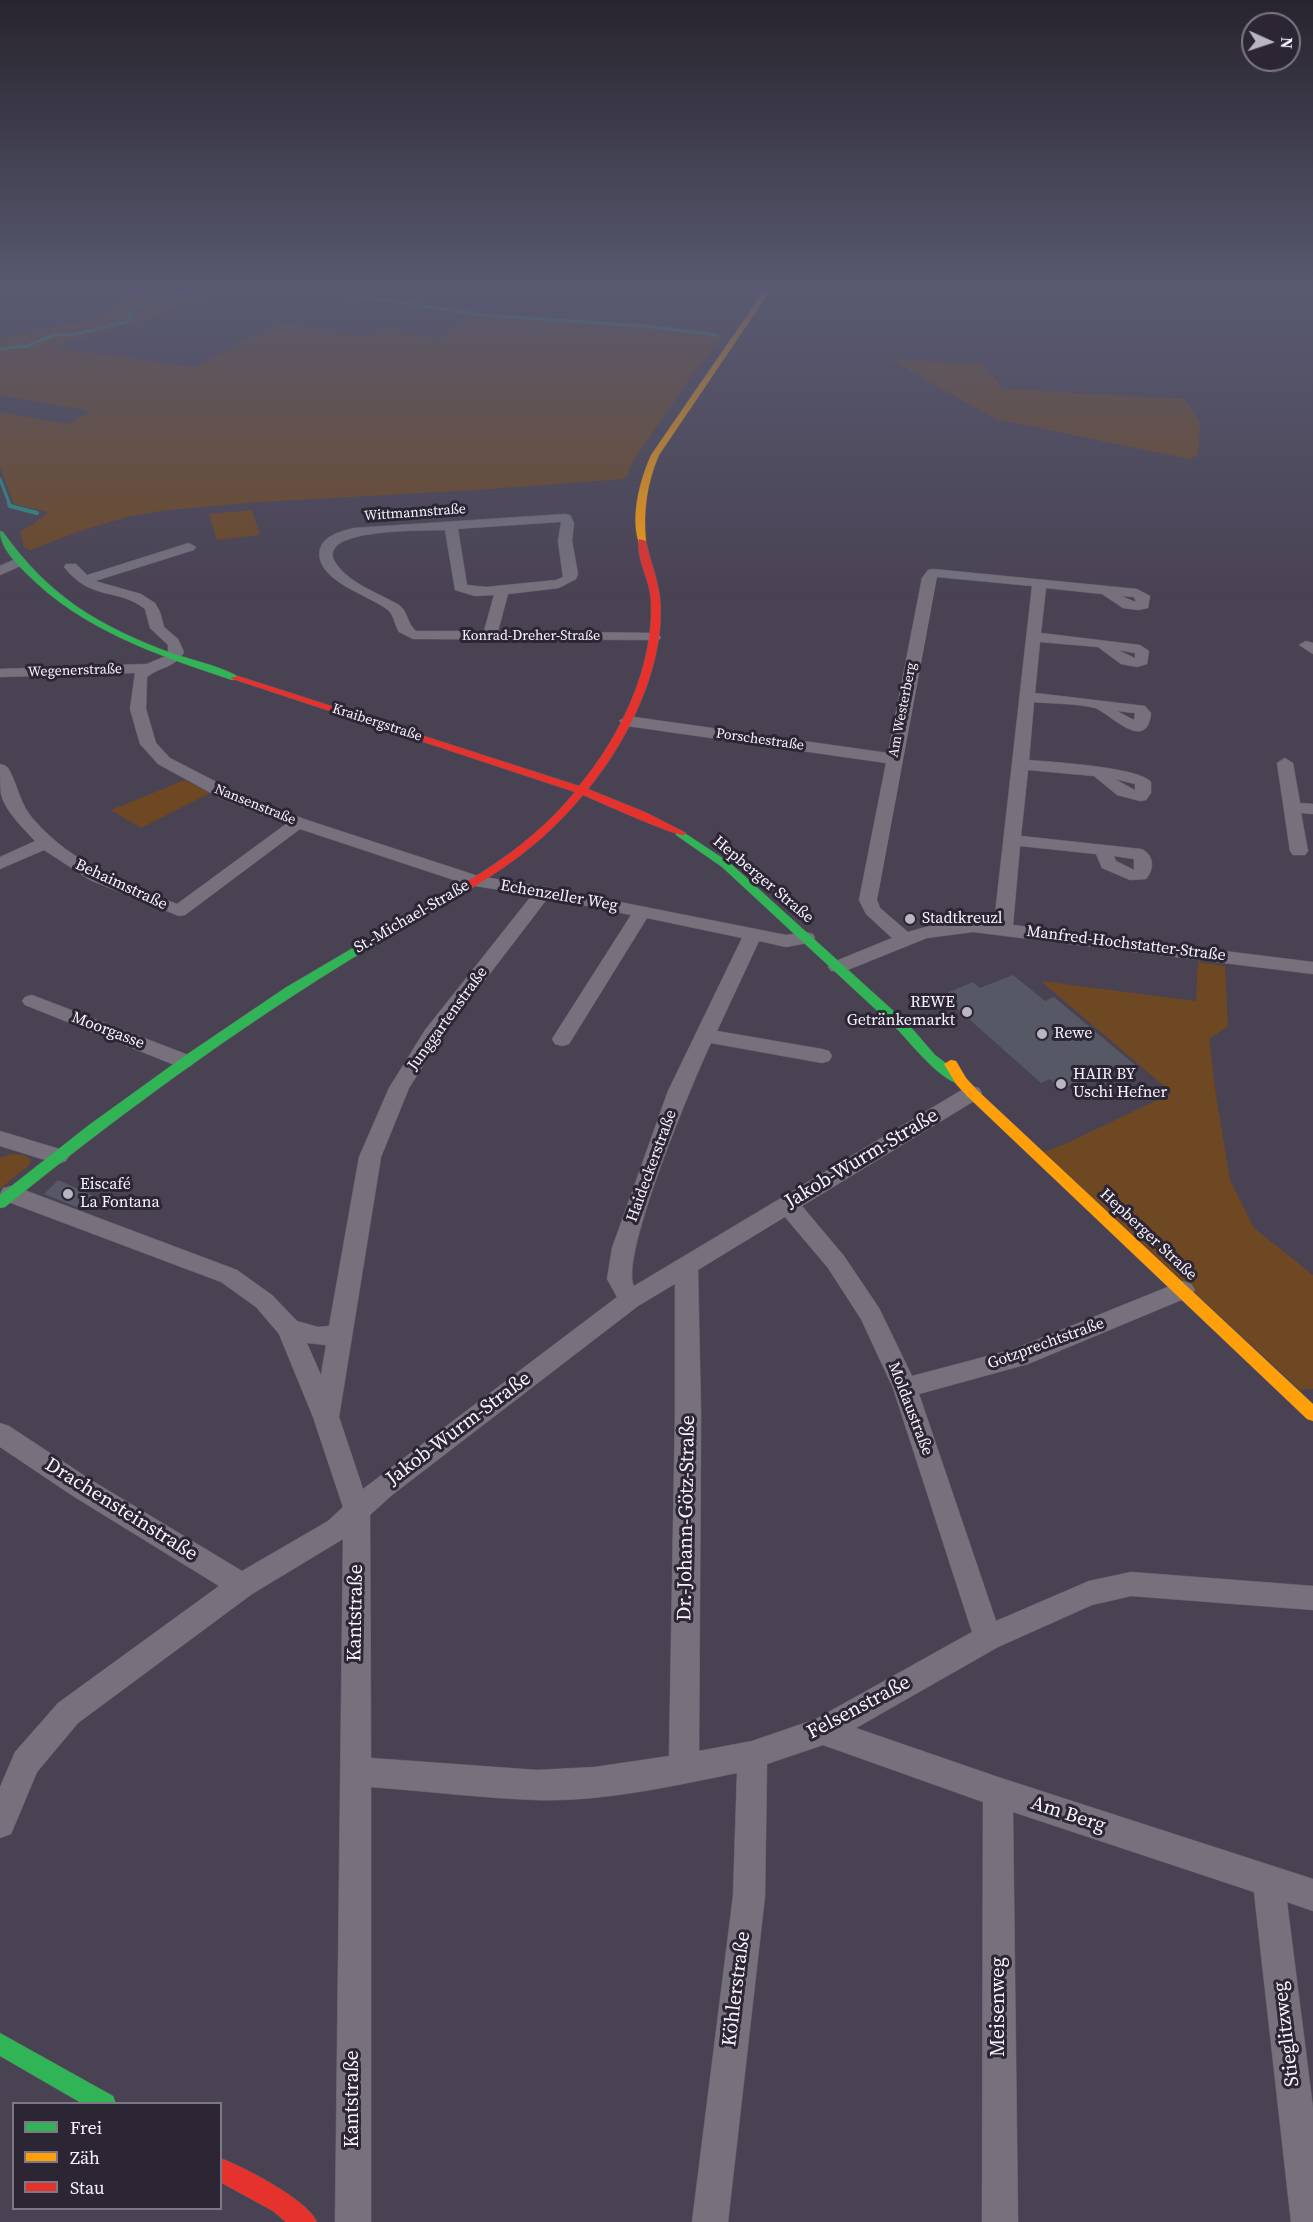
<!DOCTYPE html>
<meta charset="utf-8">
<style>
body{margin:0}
#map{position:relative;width:1313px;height:2222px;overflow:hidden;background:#494253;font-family:"Source Serif 4",serif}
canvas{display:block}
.legend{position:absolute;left:12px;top:2102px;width:210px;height:108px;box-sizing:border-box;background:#2c2634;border:2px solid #7d7885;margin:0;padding:8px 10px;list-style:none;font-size:18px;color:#f7f3fe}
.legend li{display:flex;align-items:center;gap:12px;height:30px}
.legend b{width:30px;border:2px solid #7d7885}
.north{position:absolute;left:1241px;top:12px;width:60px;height:60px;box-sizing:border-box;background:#2c2634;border:2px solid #7d7885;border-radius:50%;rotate:93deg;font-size:16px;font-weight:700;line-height:24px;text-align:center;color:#f7f3fe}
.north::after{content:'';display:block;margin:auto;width:21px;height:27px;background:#bab5c2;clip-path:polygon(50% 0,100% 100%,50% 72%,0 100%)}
</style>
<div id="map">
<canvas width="1313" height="2222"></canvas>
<ul class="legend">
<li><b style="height:8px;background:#30b455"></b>Frei</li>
<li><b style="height:8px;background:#ff9f0a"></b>Zäh</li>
<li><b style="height:8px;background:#e5322d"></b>Stau</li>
</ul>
<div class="north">N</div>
</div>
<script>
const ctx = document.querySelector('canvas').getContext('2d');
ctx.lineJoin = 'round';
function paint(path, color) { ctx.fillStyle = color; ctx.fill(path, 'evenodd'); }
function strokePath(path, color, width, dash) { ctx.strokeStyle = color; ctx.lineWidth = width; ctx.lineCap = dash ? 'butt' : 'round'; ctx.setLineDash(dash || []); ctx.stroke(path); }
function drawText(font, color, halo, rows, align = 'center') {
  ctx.font = font + ' "Source Serif 4",serif'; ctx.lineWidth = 6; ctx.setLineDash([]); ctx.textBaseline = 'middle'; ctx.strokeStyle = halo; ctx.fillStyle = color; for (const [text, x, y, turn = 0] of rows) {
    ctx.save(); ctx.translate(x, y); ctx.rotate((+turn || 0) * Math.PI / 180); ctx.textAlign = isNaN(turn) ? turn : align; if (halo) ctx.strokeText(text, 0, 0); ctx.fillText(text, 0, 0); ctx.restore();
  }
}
const green = new Path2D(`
 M153,291H213L148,320L49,347L195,367L278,323L368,336L384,328L436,338L476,313L652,325L723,335L695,371L633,461L627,476L622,479L476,490L260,502L168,510L130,516L83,530L30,550L24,547L20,531L34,524L48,512L14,504L0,467V412L68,424L91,411L0,395V338L92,320L126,299Z
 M896,360L982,363L1003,389L1184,399L1200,423L1198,455L1189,459L996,419L892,361Z
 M252,510L260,535L217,540L209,514Z
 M185,780L210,793L141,828L111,810Z
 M1198,962L1225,966L1228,1026L1209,1039L1216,1095L1230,1180L1254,1228L1313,1275V1389L1300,1390L1043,1152L1065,1144L1172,1093L1041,981L1196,1001Z
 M11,1154L24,1155L31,1160L29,1165L0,1189V1158Z`);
const streamFar1 = new Path2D(`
 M326,291L340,293
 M351,295L483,315L643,326L717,335
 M0,349L27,346L54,335L76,334L126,322L130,319L129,313C147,297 176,296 199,291
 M0,479L10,505`);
const stream = new Path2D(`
 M9,504L10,506L37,513`);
const building = new Path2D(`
 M1013,975L1045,1001L1054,997L1140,1069L1123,1076L1112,1066L1062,1089L1050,1079L1041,1083L942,995L973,982L980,988Z
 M58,1180L92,1195L79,1208L44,1194Z`);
const street = new Path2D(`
 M565,514L570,515L574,523L572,541L578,574L576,579L559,588L508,594L498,631L654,633L661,637L659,640L413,639L399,632C395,626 394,616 389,611C373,596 313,581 320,549C324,535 342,531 354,528ZM561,522L558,541L563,577L556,580L486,587L467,585L458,529ZM445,530L455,590L475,596L494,595L484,631H416C407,624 408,611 399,605C379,593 352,585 337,565C309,527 427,531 445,530Z
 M189,543L196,547L194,550L95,581L141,594L155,603L160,612L164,627L178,639L184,652C177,667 159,667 147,677L146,709L156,743L170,758L232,790L304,819L478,876L544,887L786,935L806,932L813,934L815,938L813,942L786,947L759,941L717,1031L822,1049L829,1051L832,1056L829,1061L822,1063L711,1043C694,1079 619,1257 634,1286L965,1088L972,1086L979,1088L982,1093L979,1098L802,1206L844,1256L879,1308L912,1376L1014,1349L1175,1284L1183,1281L1191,1284L1195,1290L1191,1296L1028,1364L919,1394L996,1621L1089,1581L1131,1572L1313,1586V1610L1131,1596L1092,1605L998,1647L856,1728L998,1777L1313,1879V1911L1287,1902L1313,2108V2222H1291L1254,1892L1013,1812L1018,2222H982L983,1802L823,1745L767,1764L765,1896L728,2222H692L733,1896L737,1773C672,1786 603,1802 536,1800C481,1798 425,1791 371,1787V2222H335L343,1539L252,1594L78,1723L37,1772L11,1834L0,1838V1787L15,1752L58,1703L219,1586L73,1496L0,1447V1423L9,1426L91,1480L242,1571L328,1521L343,1507L313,1417L279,1334L256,1307L221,1282L3,1200L0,1194L3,1188L11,1186L19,1188L237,1270L272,1295L297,1321L318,1327L329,1326L359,1157L389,1088L425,1030L532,895L469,885L300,829L185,915L179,916L90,880L44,850L0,869V857L35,841C23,828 5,811 1,794C0,785 0,773 0,764C4,765 5,765 8,768C18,784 19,804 35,821C72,863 125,884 177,904L286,824L220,798L158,764L140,744L130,709L135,673L0,677V669L147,664L168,655V645L150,628L145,609C117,587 92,602 64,567L66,564H76L87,575ZM548,898L631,915L552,1039L555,1044L562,1046L569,1044L647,918L742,938L668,1091L612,1248L607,1279L617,1297L363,1489L339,1417L381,1157L409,1088L440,1039ZM785,1217L828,1268L861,1319L893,1388L972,1632L816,1719L752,1741L699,1751L701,1413L698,1270ZM675,1284V1413L669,1756L595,1767L537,1770L371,1758L370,1515L392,1495L638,1306ZM307,1343L326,1345L321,1375Z
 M18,558L25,562L23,565L0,575V566Z
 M933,569L1137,589L1150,596L1148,608L1138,610L1123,608L1102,594L1046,588L1041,633L1140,645L1149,651L1147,664L1137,667L1121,664L1098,647L1040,642L1035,693L1145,706L1151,713C1147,755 1108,712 1095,708C1076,703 1053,704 1034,702L1029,760C1051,762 1139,767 1151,782V793L1146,800L1140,801L1117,795L1094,776L1028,770L1021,836L1141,849C1154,854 1155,869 1146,879L1130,880L1102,868L1096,854L1020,846L1013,925L1313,962V974L973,932L927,938L845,971H831L828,967L831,963L892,938L866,914L859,900L886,763L627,726L619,721L627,716L888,753L922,578L928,570ZM937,577L1032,586L994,923C965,919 937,923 908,932L880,908L877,900ZM1121,596L1134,597L1136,602ZM1118,650L1135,653V658ZM1117,711L1135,713L1134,720ZM1115,779L1135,784V790ZM1114,856L1134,859V870L1116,861Z
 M1306,641L1313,643V654L1299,645Z
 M1285,758L1293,763L1300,803L1313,804V814L1301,813L1308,851L1305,855H1293L1290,851L1277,763Z
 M32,995L191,1056L194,1061L191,1066L184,1068L177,1066L25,1005L22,1001L25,997Z
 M0,1131L66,1151L69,1156L66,1161L58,1164L0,1146Z`);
const fast = new Path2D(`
 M0,531L3,532C50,597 97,625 171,653C189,659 227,668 240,678L232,680C157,655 82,630 26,573C15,562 0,547 0,531Z
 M680,830L730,863L909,1025L935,1055L966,1078L968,1081L966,1084C947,1089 911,1044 899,1031L722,867L676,835V831Z
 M392,925L396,926L398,929L396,932C258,1013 130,1106 5,1207L0,1208V1195L89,1125L186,1055L285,988Z
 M0,2033L113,2096L116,2104H83L0,2056Z`);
const slow = new Path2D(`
 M764,291H770L659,455C647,483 643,511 646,541L639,543C630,516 640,480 651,455Z
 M951,1060L956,1061L966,1078L977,1090L1313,1404V1421L1307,1419L967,1096L956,1084L944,1064Z`);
const jam = new Path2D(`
 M639,539L646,541C650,561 658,579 660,599C666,664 628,741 588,789L647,813L686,833L684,835C677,837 597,801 583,795C528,862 469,889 396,932H388L386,929L388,926C459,886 521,857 575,792L230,678L238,676L579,786C620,737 654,667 651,602C651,581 635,558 639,539Z
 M220,2158C244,2167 308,2200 317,2222H286L273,2211L220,2182Z`);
const markers = [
 [910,919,6,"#bab5c2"],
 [967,1012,6,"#bab5c2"],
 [1042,1034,6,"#bab5c2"],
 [1061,1084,6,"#bab5c2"],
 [68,1194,6,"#bab5c2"]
];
const farStreetnames = [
 ["Wittmannstraße",415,513,-4],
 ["Konrad-Dreher-Straße",531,636],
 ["Wegenerstraße",75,671,-2],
 ["Am Westerberg",903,710,-79],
 ["Kraibergstraße",377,723,18],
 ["Porschestraße",760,740,8],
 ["Nansenstraße",255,805,22]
];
const streetNames = [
 ["Hepberger Straße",763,880,40],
 ["Behaimstraße",121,885,25],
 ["Echenzeller Weg",559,896,10],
 ["St.-Michael-Straße",412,917,-30],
 ["Manfred-Hochstatter-Straße",1126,944,7],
 ["Junggartenstraße",448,1019,-54],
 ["Moorgasse",108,1031,21],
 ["Haideckerstraße",652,1166,-70],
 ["Hepberger Straße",1148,1235,43],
 ["Gotzprechtstraße",1046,1344,-20],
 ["Moldaustraße",910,1409,69]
];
const poiNames = [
 ["Stadtkreuzl",922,919],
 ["REWE",955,1003,"right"],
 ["Getränkemarkt",955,1021,"right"],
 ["Rewe",1054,1034],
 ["HAIR BY",1073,1075],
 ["Uschi Hefner",1073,1093],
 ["Eiscafé",80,1185],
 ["La Fontana",80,1203]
];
const nearStreetnames = [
 ["Jakob-Wurm-Straße",862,1159,-31],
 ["Jakob-Wurm-Straße",459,1429,-37],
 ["Drachensteinstraße",121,1510,32],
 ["Dr.-Johann-Götz-Straße",687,1518,-89],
 ["Kantstraße",356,1613,-89],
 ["Felsenstraße",859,1708,-28],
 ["Am Berg",1068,1815,18],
 ["Köhlerstraße",737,1989,-83],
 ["Meisenweg",999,2007,-90],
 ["Stieglitzweg",1287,2034,-97],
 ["Kantstraße",353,2099,-90]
];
paint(green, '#6e4823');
strokePath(streamFar1, '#2b9086', 3);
strokePath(stream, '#2b9086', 4);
paint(building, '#565865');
strokePath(street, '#645f6b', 1);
strokePath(fast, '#645f6b', 1);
strokePath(slow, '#645f6b', 1);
strokePath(jam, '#645f6b', 1);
paint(street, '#76717d');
paint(fast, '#30b455');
paint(slow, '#ff9f0a');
paint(jam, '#e5322d');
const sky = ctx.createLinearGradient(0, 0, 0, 602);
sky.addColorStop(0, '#28242e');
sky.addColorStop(0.48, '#595a71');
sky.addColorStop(1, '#595a7100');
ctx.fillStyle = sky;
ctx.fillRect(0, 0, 1313, 602);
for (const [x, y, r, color] of markers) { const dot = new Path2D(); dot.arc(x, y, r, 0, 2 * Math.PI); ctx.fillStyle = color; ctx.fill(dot); strokePath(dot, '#2c2634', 2); }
drawText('14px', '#f7f3fe', '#2c2634', farStreetnames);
drawText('16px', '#f7f3fe', '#2c2634', streetNames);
drawText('16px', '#f7f3fe', '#2c2634', poiNames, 'left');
drawText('20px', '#f7f3fe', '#2c2634', nearStreetnames);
</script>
